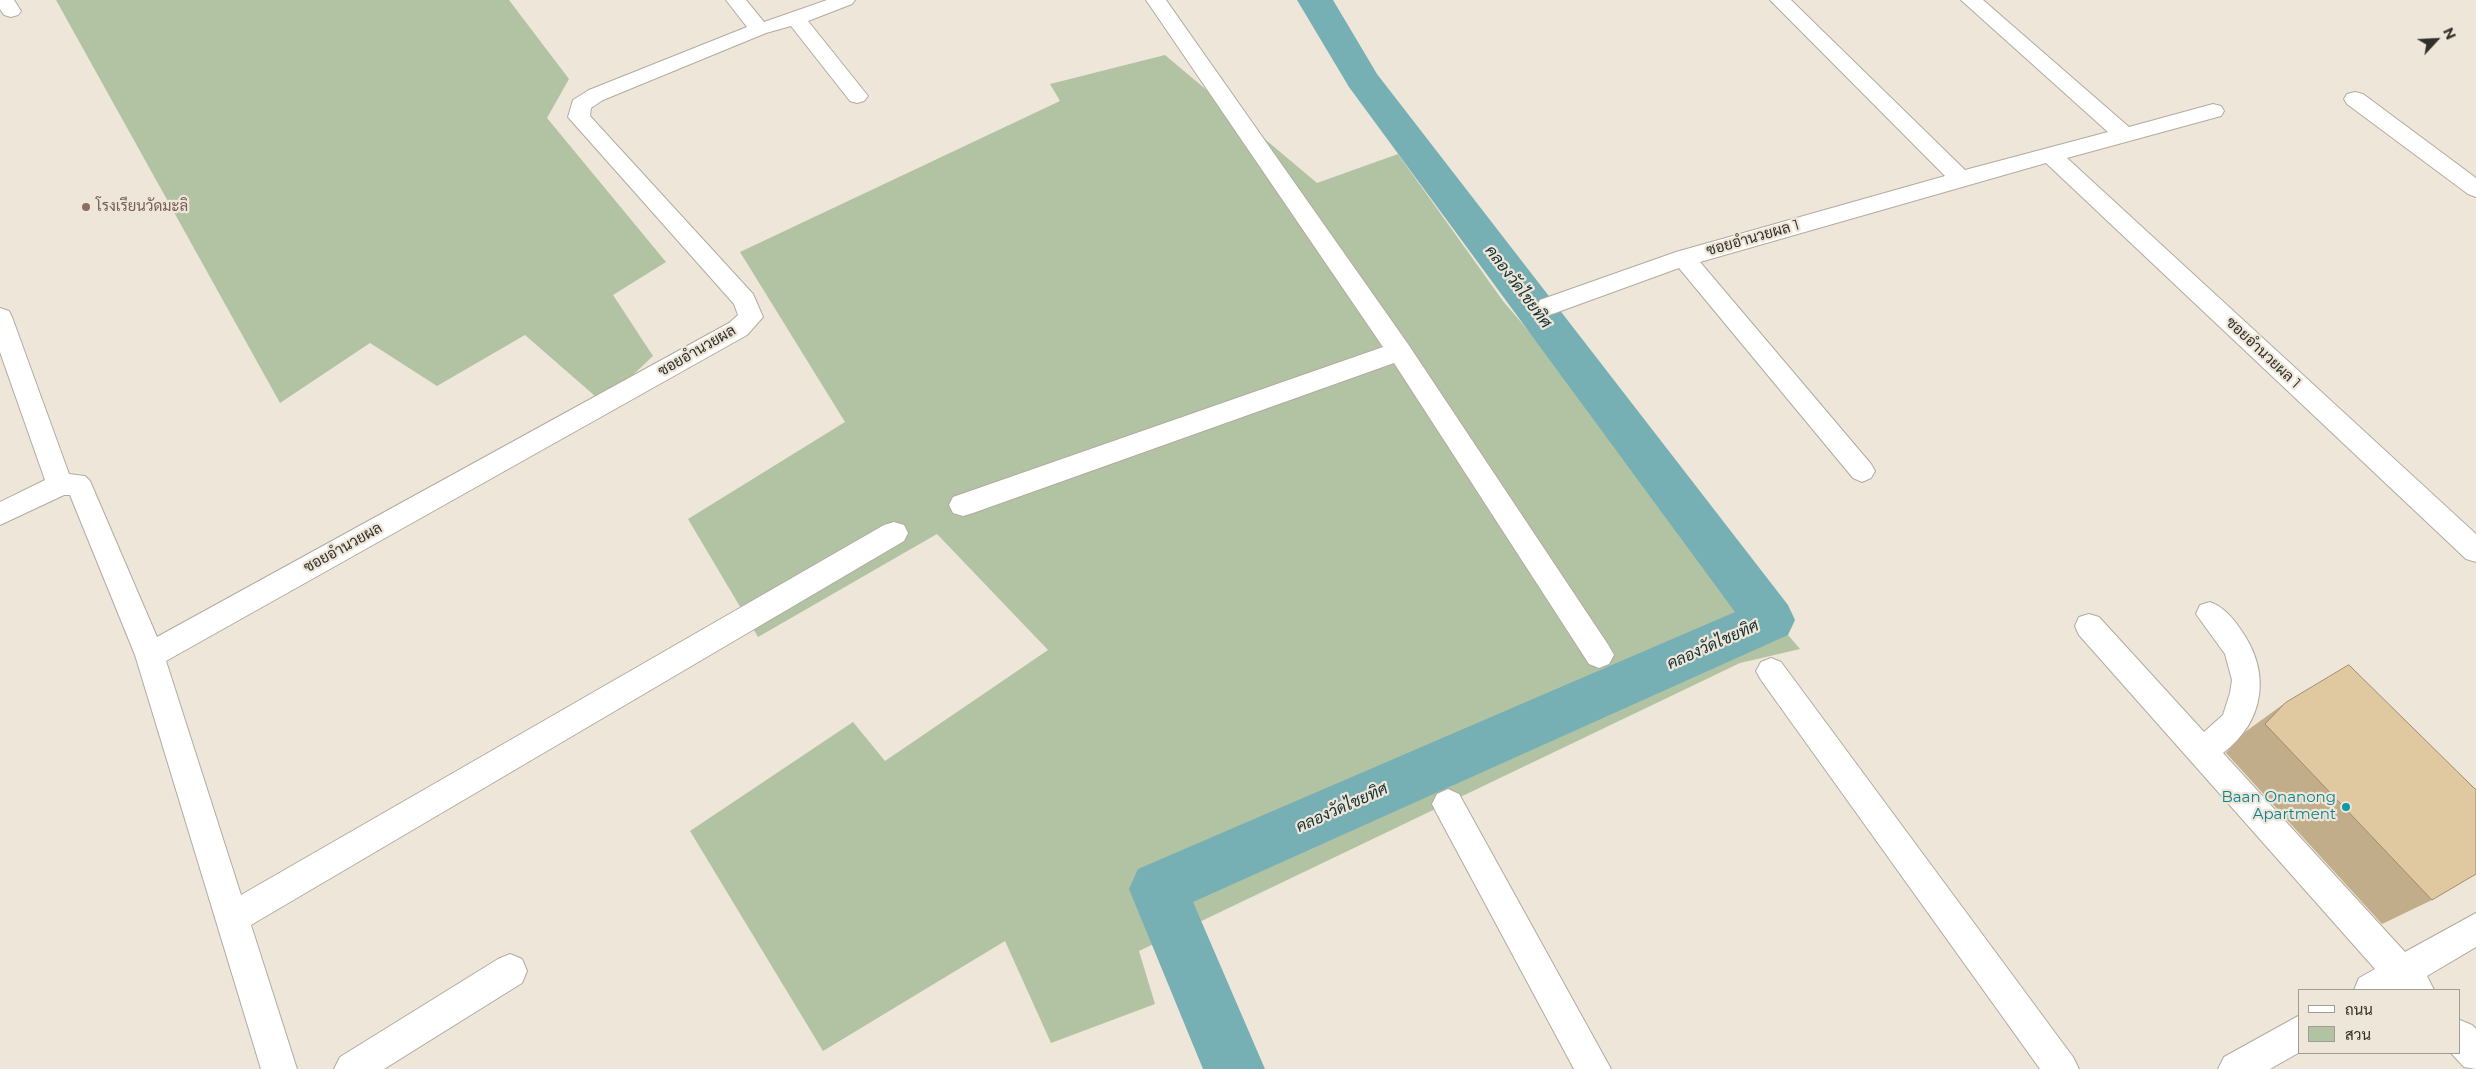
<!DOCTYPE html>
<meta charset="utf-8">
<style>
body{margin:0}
#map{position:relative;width:2476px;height:1069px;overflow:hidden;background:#eee6d9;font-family:Montserrat,Sarabun,sans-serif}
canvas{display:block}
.legend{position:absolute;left:2298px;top:989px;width:162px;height:65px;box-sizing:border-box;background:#eee6d9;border:1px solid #a29d93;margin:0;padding:6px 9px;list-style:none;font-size:15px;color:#312f2a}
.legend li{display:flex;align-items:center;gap:10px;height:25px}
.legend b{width:25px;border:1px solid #a29d93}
.north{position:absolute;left:2411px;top:15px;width:50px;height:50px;-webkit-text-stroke:4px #eee6d9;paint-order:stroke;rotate:65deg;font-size:14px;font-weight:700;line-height:20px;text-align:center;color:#312f2a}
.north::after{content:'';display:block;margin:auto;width:18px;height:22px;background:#312f2a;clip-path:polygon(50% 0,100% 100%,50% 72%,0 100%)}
</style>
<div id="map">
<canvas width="2476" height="1069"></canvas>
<ul class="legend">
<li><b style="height:6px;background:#fff"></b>ถนน</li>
<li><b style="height:14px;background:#b2c3a3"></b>สวน</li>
</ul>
<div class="north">N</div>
</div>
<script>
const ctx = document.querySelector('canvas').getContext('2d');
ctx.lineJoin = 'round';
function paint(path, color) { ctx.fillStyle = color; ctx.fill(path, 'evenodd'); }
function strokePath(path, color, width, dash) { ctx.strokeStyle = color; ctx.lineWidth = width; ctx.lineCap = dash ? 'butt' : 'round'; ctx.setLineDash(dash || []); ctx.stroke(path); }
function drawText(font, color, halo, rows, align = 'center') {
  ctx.font = font + ' Montserrat,Sarabun,sans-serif'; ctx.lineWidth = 4.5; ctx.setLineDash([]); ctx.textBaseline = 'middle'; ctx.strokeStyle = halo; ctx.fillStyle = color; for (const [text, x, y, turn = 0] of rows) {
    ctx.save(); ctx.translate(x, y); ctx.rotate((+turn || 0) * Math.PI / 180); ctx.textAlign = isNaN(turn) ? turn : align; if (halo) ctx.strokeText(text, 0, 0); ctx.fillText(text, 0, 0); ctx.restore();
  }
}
const green = new Path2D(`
 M56,0H509L569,79L547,118L666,262L613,295L653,356L603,403L525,335L437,386L370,343L280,403Z
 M1165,55L1317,183L1398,154L1503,301L1800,649L1740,663L1139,951L1155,1004L1051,1043L1005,941L823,1051L690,831L853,722L885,761L1048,650L937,534L758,637L688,519L845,422L740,252L1060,101L1050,84Z`);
const canal = new Path2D(`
 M1297,0H1333L1377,74L1788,605L1795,620L1788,635L1193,902L1265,1069H1203L1129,889L1138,869L1735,612L1349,87Z`);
const minor = new Path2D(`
 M0,0H14L21,11L18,15L11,17L4,15L0,9Z
 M726,0H746L764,22L827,0H855L852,4L808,21L868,96L864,101L857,103L850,101L791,26L766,33L603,100L591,108L590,116L753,294L763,317L747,335L166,661L241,895L884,525L894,522L904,525L908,533L904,541L251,925L297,1069H261L135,655L70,495H64L0,525V502L45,480L0,352V308L9,311L12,317L69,474L85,476L90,481L157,637L729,323L738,315L734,304L568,117L573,100L589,90L747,27Z
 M1146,0H1166L1408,344L1609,646L1614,655L1609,664L1599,668L1589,664L1394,363L973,513L963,516L953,513L949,505L953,497L1383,347Z
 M1770,0H1791L1965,170L2108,132L1961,0H1983L2129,127L2213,104L2221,106L2224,111L2221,116L2067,158L2476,534V562L2466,559L2046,163L1700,262L1871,464L1875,471L1871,478L1862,482L1853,478L1679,268L1558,312L1549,315L1540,312L1537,306L1540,300L1676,252L1945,176Z
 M2355,92L2363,94L2476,178V197L2468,194L2347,104L2344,99L2347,94Z
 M2210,602C2224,607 2233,618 2241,630C2271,672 2265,721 2223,753L2405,952L2476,913V947L2427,976L2434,990H2354L2359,978L2375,969L2079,635L2075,626L2079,617L2089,614L2099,617L2204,732L2223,715L2230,693L2232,680L2225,654L2196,614L2200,605Z
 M1771,658L1781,662L2073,1057L2079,1069H2040L1761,680L1756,671L1761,662Z
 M1448,789L1459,794L1611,1069H1574L1437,814L1432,804L1437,794Z
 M510,954L522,959L527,971L522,983L384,1069H334L340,1057L498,959Z
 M2300,1015V1052L2270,1069H2218L2224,1057Z
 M2460,1020L2472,1025L2476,1029V1069L2464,1067L2451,1053H2460Z`);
const wall = new Path2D(`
 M2285,703L2432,900L2382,924L2226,753L2245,732Z`);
const building = new Path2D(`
 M2349,665L2476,790V874L2432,900L2265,724L2285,703Z`);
const markers = [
 [86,207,5,"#8d6e63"],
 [2346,807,5,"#0f9aa8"]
];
const educationNames = [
 ["โรงเรียนวัดมะลิ",96,207]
];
const streetNames = [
 ["ซอยอำนวยผล 1",1753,238,-16],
 ["ซอยอำนวยผล",697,351,-30],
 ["ซอยอำนวยผล 1",2263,353,43],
 ["ซอยอำนวยผล",343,548,-29]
];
const cultureNames = [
 ["Baan Onanong",2336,798],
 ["Apartment",2336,815]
];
const waterNames = [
 ["คลองวัดไชยทิศ",1518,287,53],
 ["คลองวัดไชยทิศ",1713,645,-24],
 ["คลองวัดไชยทิศ",1342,808,-24]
];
paint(green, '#b2c3a3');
paint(canal, '#76afb4');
strokePath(minor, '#b2ab9f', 2);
paint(minor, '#fff');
paint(wall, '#c1ad8a');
paint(building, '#e0c9a1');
strokePath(building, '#9d8d71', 1);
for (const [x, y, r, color] of markers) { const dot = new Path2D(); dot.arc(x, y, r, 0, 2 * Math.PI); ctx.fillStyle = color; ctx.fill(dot); strokePath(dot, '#eee6d9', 2); }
drawText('15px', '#785e54', '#eee6d9', educationNames, 'left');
drawText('15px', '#312f2a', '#eee6d9', streetNames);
drawText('15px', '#0d838f', '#eee6d9', cultureNames, 'right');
drawText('italic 16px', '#112f31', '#eee6d9', waterNames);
</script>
